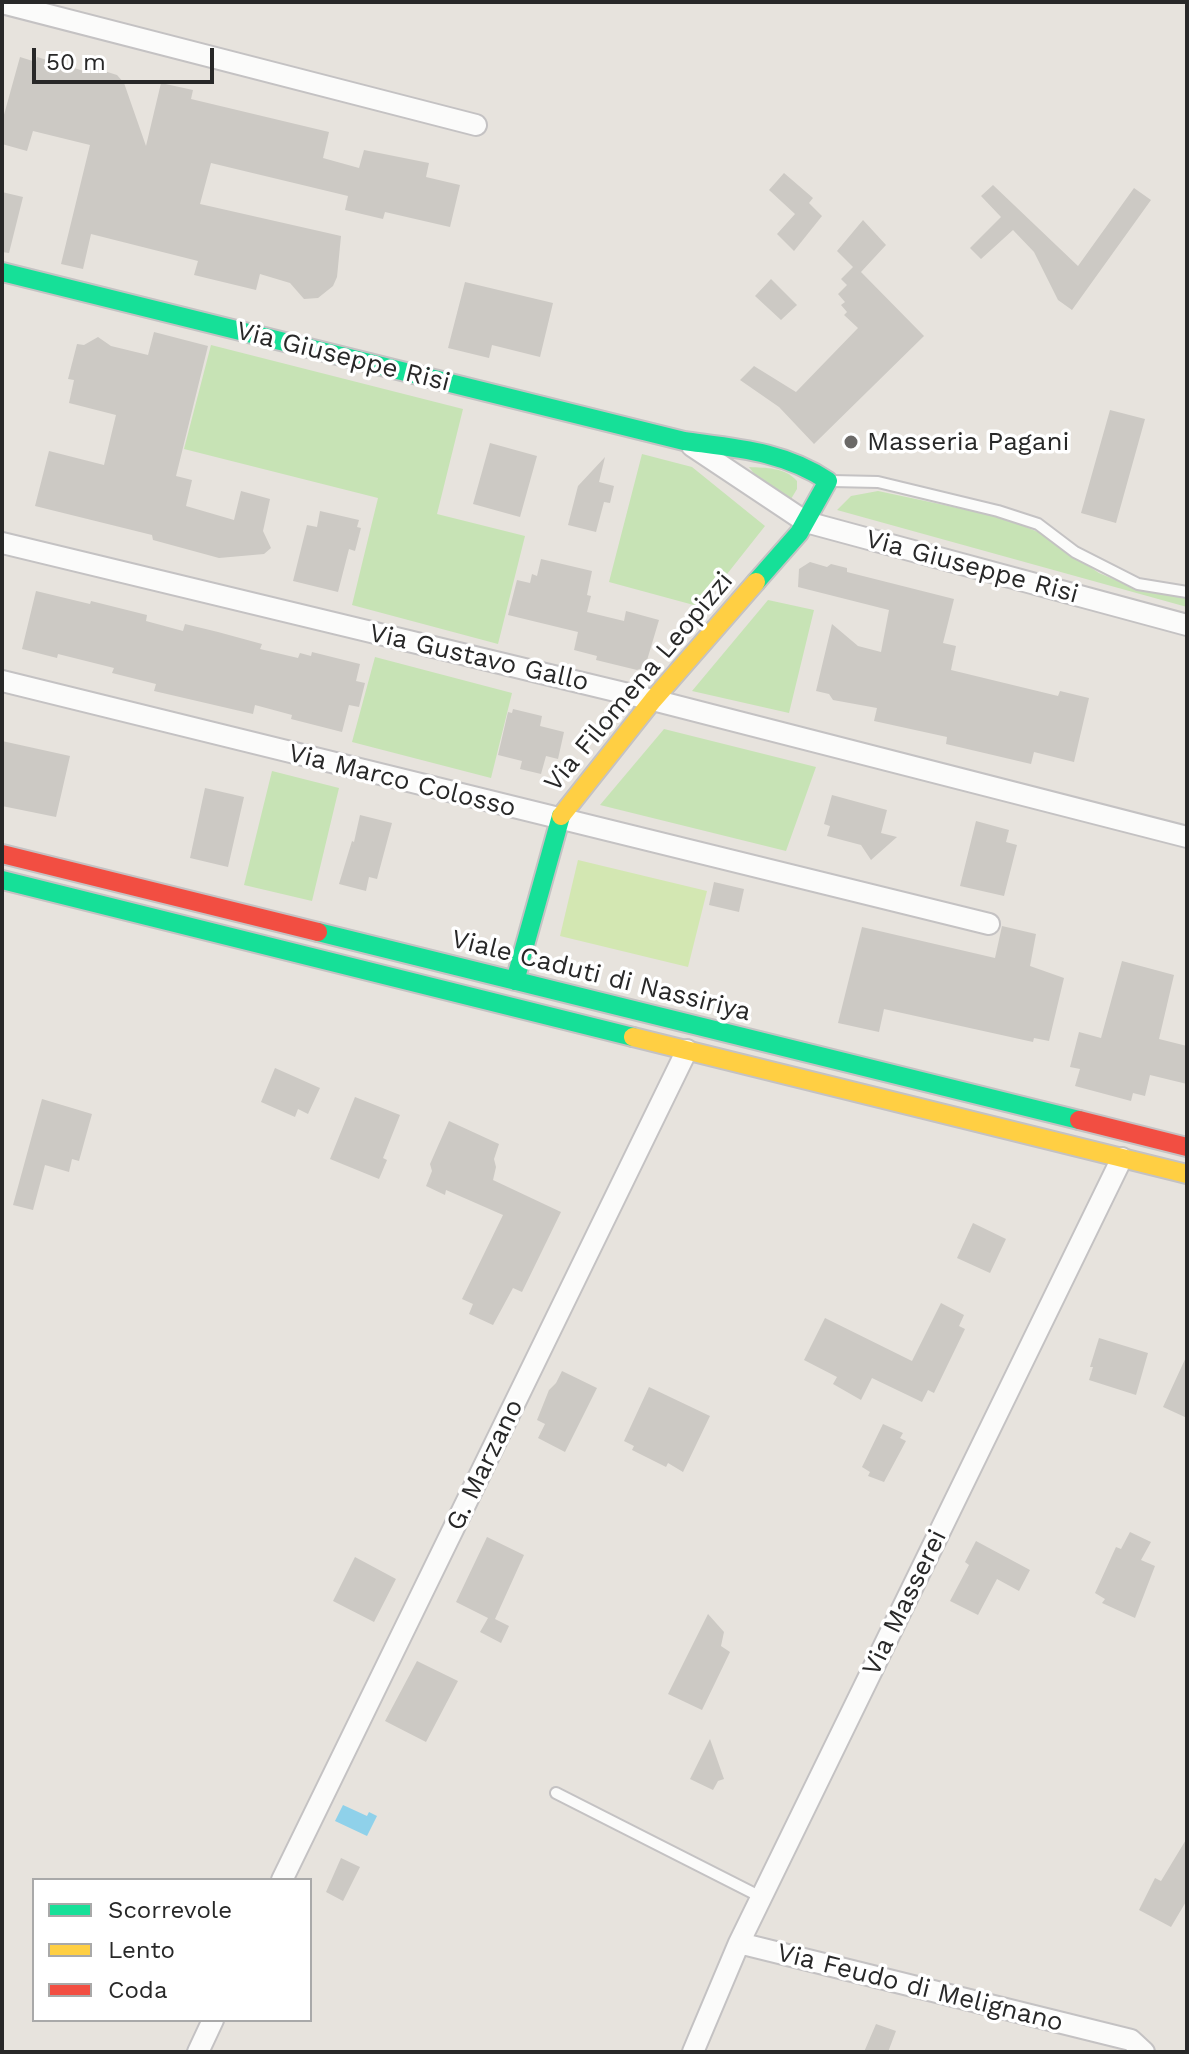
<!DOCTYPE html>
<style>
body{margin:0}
#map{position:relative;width:1189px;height:2054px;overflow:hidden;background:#e7e3dd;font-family:"Work Sans",sans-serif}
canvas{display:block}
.frame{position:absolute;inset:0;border:4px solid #282828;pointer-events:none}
.legend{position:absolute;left:32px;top:1878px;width:280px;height:144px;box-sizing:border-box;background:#fff;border:2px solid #a9a9a9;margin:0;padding:10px 14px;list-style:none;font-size:24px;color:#282828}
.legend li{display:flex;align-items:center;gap:16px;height:40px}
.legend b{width:40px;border:2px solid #a9a9a9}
.scale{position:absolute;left:32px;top:48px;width:182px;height:36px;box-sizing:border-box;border:4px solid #282828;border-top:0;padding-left:10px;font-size:24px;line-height:28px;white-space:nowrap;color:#282828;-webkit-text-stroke:6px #fff;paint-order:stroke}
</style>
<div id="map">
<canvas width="1189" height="2054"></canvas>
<div class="frame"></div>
<ul class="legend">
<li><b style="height:10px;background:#16e098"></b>Scorrevole</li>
<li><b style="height:10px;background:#ffcf43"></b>Lento</li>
<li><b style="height:10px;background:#f24e42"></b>Coda</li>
</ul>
<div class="scale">50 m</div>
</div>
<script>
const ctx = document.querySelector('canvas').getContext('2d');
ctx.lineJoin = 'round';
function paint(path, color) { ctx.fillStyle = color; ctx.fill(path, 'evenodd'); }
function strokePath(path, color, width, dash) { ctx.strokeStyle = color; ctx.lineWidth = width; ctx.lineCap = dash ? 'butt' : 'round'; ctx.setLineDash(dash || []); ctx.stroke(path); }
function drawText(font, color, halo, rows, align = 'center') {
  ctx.font = font + ' "Work Sans",sans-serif'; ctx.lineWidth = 7; ctx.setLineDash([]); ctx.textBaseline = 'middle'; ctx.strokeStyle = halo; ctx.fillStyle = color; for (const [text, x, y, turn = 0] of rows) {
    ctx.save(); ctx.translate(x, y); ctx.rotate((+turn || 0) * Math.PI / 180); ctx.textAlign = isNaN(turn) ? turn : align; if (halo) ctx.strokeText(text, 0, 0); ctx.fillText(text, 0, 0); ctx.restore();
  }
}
const green = new Path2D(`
 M211,345L463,409L437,514L525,536L498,644L352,605L378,498L184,449Z
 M642,454L692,467L765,526L701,607L609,582Z
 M749,467C766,468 785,467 797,481V489L791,499L758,479Z
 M878,491L1001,517L1038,532L1099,573L1130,586L1187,598V607L837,510L851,496Z
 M768,600L814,610L789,713L692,691Z
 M375,657L512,693L491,778L352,742Z
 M664,729L816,767L786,851L600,805Z
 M272,771L339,788L312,901L244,885Z`);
const pitch = new Path2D(`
 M578,860L707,891L688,967L560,936Z`);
const water = new Path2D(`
 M343,1805L367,1816L369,1812L377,1816L367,1836L335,1821Z`);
const building = new Path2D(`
 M20,57L36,62L37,57L84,71L85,65L117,75L124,83L146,146L161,83L193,90L191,99L329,132L323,158L359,168L364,150L429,163L426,177L460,185L450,227L385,212L383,219L345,210L348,196L211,163L200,204L341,236L337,277L333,286L318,298L304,299L290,283L260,274L256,290L194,275L198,261L91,234L83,269L61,264L90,145L33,131L27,151L2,144V122Z
 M784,173L813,198L809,203L822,216L794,251L777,234L795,214L769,190Z
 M993,185L1078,266L1134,188L1151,200L1072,310L1058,300L1034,252L1013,230L981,259L970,248L1001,217L981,196Z
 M2,192L23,197L9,253L2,252Z
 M863,220L886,245L861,272L924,336L814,444L779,407L740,380L754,366L796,392L858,328L844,315L847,312L841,305L845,302L838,294L847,285L841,279L853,267L837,251Z
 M771,279L797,305L781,320L755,296Z
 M465,282L553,303L540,357L492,345L489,358L448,348Z
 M154,332L208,346L176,476L192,480L186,506L234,520L241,491L270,499L263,531L271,548L264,554L219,558L153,540L152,535L35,506L49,451L104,465L116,415L69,403L74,380L68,379L77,344L84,345L98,337L111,346L148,355Z
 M1110,410L1145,419L1116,523L1081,513Z
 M490,443L537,456L520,517L473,504Z
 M605,457L599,482L614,486L610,503L604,502L596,532L568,525L578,486Z
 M320,511L359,520L357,527L361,528L355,551L349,549L338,592L293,581L307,525L317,527Z
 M541,559L592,571L587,595L591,596L587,612L624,621L626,611L659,620L645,667L637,670L596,660L597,656L574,650L578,632L508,615L517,580L530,583L532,574L537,576Z
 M810,562L827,567L831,564L847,568V572L954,599L943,643L956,646L951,670L1058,696L1060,691L1089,698L1074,762L1034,752L1031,764L946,744L947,737L874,721L877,708L833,700L829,694L816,691L832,624L858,646L881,652L889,610L798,587L799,569Z
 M36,591L90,604L91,601L147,615L146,621L183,631L185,624L218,632L262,644L260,649L298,658L300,653L311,656L312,652L360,664L356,681L365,683L359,707L349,705L342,732L291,719L292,715L255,705L253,714L154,691L156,684L112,673L114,668L58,654L57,658L22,649Z
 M513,709L542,716L540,726L564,732L558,759L546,756L541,774L520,769L522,761L498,755L508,712L512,713Z
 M2,741L70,756L56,817L2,806Z
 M205,788L244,797L228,867L190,858Z
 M832,795L887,810L881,833L897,837L871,860L861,845L827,836L830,826L824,824Z
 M360,815L392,823L377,879L369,877L366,891L339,884L352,841L354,842Z
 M976,821L1009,830L1006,842L1017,845L1004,896L960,886Z
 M714,882L744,889L739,912L709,905Z
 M1002,926L1036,934L1030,966L1064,978L1049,1041L1034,1038L1033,1042L884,1009L879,1032L838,1023L862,927L995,958Z
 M1122,961L1174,975L1159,1039L1187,1046V1084L1150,1075L1145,1096L1133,1093L1131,1101L1075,1086L1080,1069L1070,1067L1079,1032L1101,1038Z
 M275,1068L320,1088L308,1114L298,1109L295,1117L261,1102Z
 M355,1097L400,1115L383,1158L387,1160L379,1179L330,1159Z
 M42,1099L92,1114L79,1161L72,1159L69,1172L45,1165L33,1210L13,1205Z
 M449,1121L499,1144L494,1159L496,1167L493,1180L561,1212L522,1292L513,1288L493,1325L469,1314L473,1304L462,1299L503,1215L446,1190L445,1195L426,1186L432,1171L430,1164Z
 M973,1223L1006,1239L990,1273L957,1258Z
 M941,1303L964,1315L959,1326L965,1329L934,1393L928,1390L922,1402L872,1378L861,1400L833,1384L837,1377L804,1360L825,1318L912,1361Z
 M1099,1338L1148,1353L1136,1395L1089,1380L1093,1367H1090Z
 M1187,1355V1418L1163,1407Z
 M562,1371L597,1388L565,1452L538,1438L545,1424L537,1420L549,1390L556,1383Z
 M649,1387L710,1416L683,1472L668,1463L666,1467L632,1450L634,1446L624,1441Z
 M883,1424L903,1433L900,1438L906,1441L884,1482L868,1476L870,1472L862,1467Z
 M1130,1532L1151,1542L1141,1560L1155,1566L1135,1618L1102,1603L1105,1599L1095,1593L1116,1547L1121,1549Z
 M487,1537L524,1555L495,1619L509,1626L501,1643L480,1632L488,1618L456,1602Z
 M976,1541L1030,1570L1019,1591L997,1579L978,1615L950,1601L969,1565L965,1562Z
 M355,1557L396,1579L374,1622L333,1601Z
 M708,1614L724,1632L721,1646L730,1652L702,1710L668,1694Z
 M417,1661L458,1681L426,1742L385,1721Z
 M710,1739L724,1779L718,1781L713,1790L690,1779Z
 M1187,1838V1900L1171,1927L1139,1910L1155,1878L1161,1881Z
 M341,1858L360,1867L343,1901L326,1892Z
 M876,2024L896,2031L888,2052H864Z`);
const lane = new Path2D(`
 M832,481L878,482L998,511L1038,524L1075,552L1138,584L1187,592
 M556,1793L761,1897`);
const street = new Path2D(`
 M2,3L476,125
 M692,446L806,522L1187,625
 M2,543L653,700L1187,837
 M2,681L989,924
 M282,1880L687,1050
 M739,1943L1131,2040L1144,2052
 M198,2052L213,2020
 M693,2052L739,1943L1122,1158`);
const fast = new Path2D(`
 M2,272L684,441C735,448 784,451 828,481L799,533L756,582
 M2,880L633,1037
 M318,932L1079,1120
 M515,981L561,816`);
const slow = new Path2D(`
 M561,816L653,700L756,582
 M633,1037L1187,1174`);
const jam = new Path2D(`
 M2,854L318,932
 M1079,1120L1187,1147`);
const markers = [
 [851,442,8,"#6b6967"]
];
const streetNames = [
 ["Via Giuseppe Risi",343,357,14],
 ["Via Giuseppe Risi",972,567,15],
 ["Via Gustavo Gallo",479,658,13],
 ["Via Filomena Leopizzi",639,682,-50],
 ["Via Marco Colosso",402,781,14],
 ["Viale Caduti di Nassiriya",601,976,14],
 ["G. Marzano",485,1465,-64],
 ["Via Masserei",905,1603,-64],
 ["Via Feudo di Melignano",920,1988,14]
];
const poiNames = [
 ["Masseria Pagani",867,442]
];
paint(green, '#c7e3b5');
paint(pitch, '#d3e7b2');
paint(water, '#8fd1ea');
paint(building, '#ccc9c4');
strokePath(lane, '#c4c2c3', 14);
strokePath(street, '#c4c2c3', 24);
strokePath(fast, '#c4c2c3', 22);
strokePath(slow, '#c4c2c3', 22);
strokePath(jam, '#c4c2c3', 22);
strokePath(lane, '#fbfbfa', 10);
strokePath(street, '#fbfbfa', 20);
strokePath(fast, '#16e098', 18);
strokePath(slow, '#ffcf43', 18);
strokePath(jam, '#f24e42', 18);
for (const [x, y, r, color] of markers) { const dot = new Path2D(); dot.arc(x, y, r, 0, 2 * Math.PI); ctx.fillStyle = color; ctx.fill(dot); strokePath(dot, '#fff', 3); }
drawText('26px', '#282828', '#fff', streetNames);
drawText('26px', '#282828', '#fff', poiNames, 'left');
</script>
